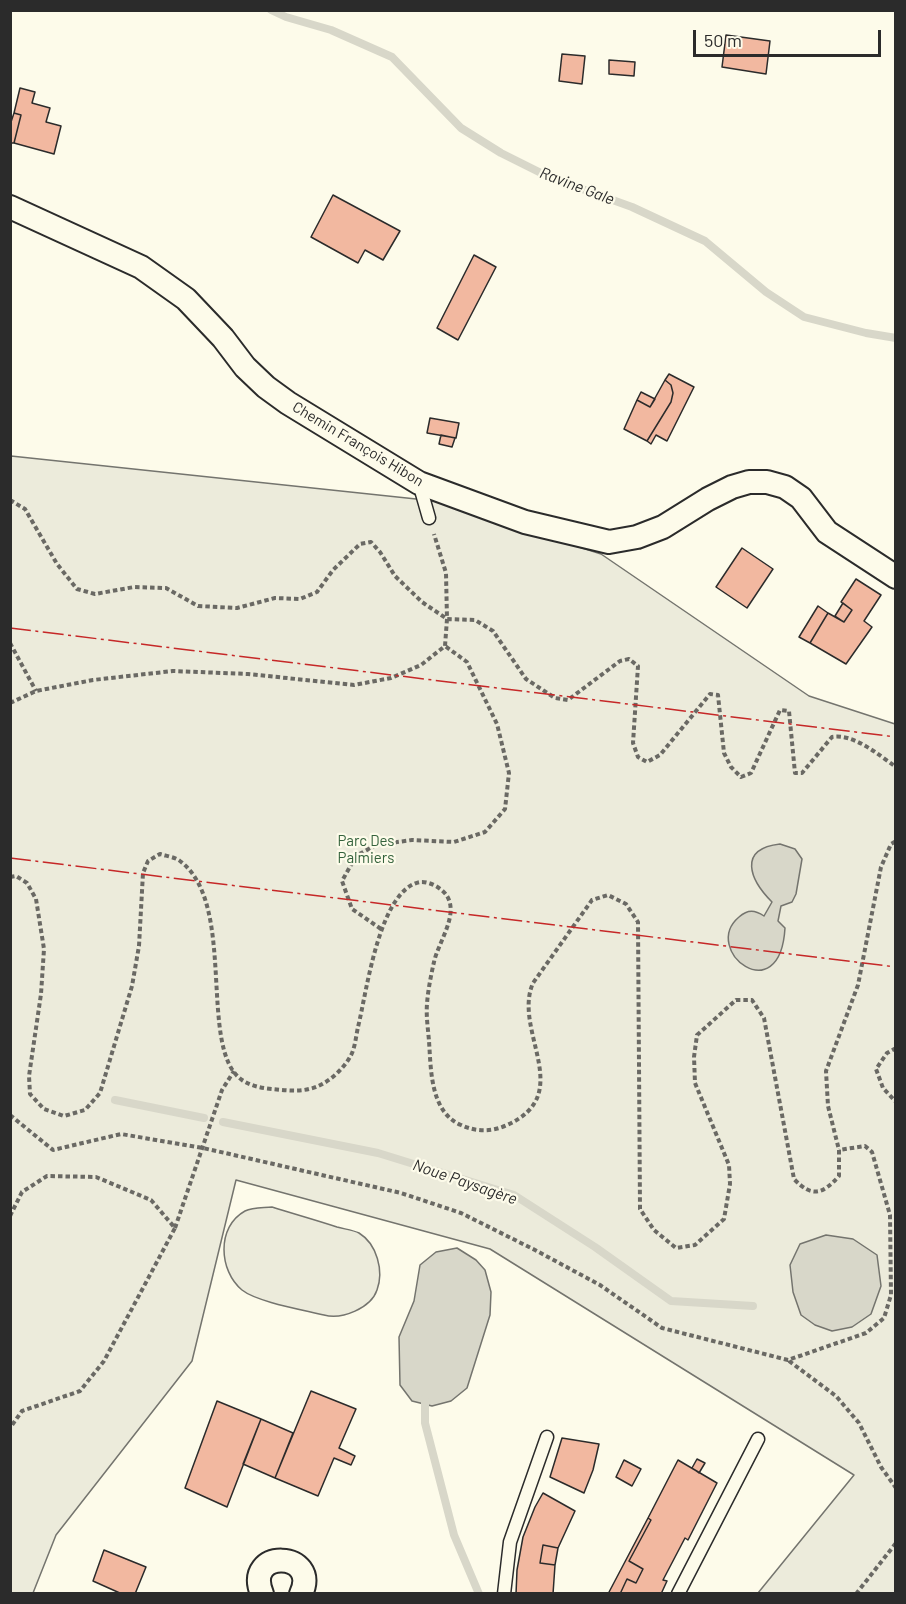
<!DOCTYPE html>
<meta charset="utf-8">
<style>
body{margin:0}
#map{position:relative;width:906px;height:1604px;overflow:hidden;background:#fdfbea;font-family:Barlow,sans-serif}
canvas{display:block}
.frame{position:absolute;inset:0;border:12px solid #2b2b2b;pointer-events:none}
.scale{position:absolute;left:693px;top:30px;width:188px;height:27px;box-sizing:border-box;border:3px solid #2b2b2b;border-top:0;padding-left:8px;font-size:18px;line-height:21px;white-space:nowrap;color:#2b2b2b;-webkit-text-stroke:4px #fdfbea;paint-order:stroke}
</style>
<div id="map">
<canvas width="906" height="1604"></canvas>
<div class="frame"></div>
<div class="scale">50 m</div>
</div>
<script>
const ctx = document.querySelector('canvas').getContext('2d');
ctx.lineJoin = 'round';
function paint(path, color) { ctx.fillStyle = color; ctx.fill(path, 'evenodd'); }
function strokePath(path, color, width, dash) { ctx.strokeStyle = color; ctx.lineWidth = width; ctx.lineCap = dash ? 'butt' : 'round'; ctx.setLineDash(dash || []); ctx.stroke(path); }
function drawText(font, color, halo, rows, align = 'center') {
  ctx.font = font + ' Barlow,sans-serif'; ctx.lineWidth = 4.5; ctx.setLineDash([]); ctx.textBaseline = 'middle'; ctx.strokeStyle = halo; ctx.fillStyle = color; for (const [text, x, y, turn = 0] of rows) {
    ctx.save(); ctx.translate(x, y); ctx.rotate((+turn || 0) * Math.PI / 180); ctx.textAlign = isNaN(turn) ? turn : align; if (halo) ctx.strokeText(text, 0, 0); ctx.fillText(text, 0, 0); ctx.restore();
  }
}
const green = new Path2D(`
 M11,456L435,501L601,554L809,696L895,724V1593H758L854,1475L490,1249L236,1180L192,1361L56,1535L33,1593L11,1594Z
 M272,1207C294,1214 316,1220 337,1227C344,1229 353,1230 359,1233C377,1244 384,1271 377,1290C371,1308 342,1320 324,1315C304,1310 257,1302 242,1290C219,1271 216,1227 245,1211C253,1207 263,1208 272,1207Z`);
const water = new Path2D(`
 M780,844L795,849L802,859L796,894L792,902L781,906L778,921L785,928C780,1012 700,950 739,917C748,909 755,910 764,916L772,902C750,880 737,849 780,844Z
 M826,1235L853,1239L877,1255L881,1286L871,1314L852,1327L832,1331L815,1325L801,1315L793,1292L790,1265L800,1244Z
 M457,1248L476,1260L485,1270L491,1292L490,1315L467,1388L451,1401L432,1406L412,1401L400,1385L399,1337L414,1301L420,1265L436,1252Z`);
const stream = new Path2D(`
 M271,10L286,17L331,30L392,57L461,128L501,153L549,177L632,207L705,241L766,292L804,317L866,333L896,338
 M115,1100L204,1118
 M223,1122L378,1153L514,1195L595,1247L671,1301L753,1306
 M425,1399V1423L454,1535L479,1594`);
const building = new Path2D(`
 M726,35L770,41L766,74L722,67Z
 M562,54L585,56L582,84L559,81Z
 M609,60L635,62L634,76L609,74Z
 M20,88L35,92L32,103L50,108L46,122L61,126L54,154L14,143L21,115L14,113Z
 M14,113L21,115L14,143H10V125Z
 M333,195L400,231L383,260L365,250L358,263L311,237Z
 M474,255L496,267L458,340L437,328Z
 M669,374L694,387L667,441L656,435L651,444L647,441L671,402L673,393L671,385L665,380Z
 M665,380L671,385L673,393L671,402L647,441L624,429L637,400L650,407Z
 M641,392L655,399L650,407L637,400Z
 M430,418L459,423L456,438L427,433Z
 M441,435L455,438L452,447L439,444Z
 M742,548L773,569L747,608L716,587Z
 M856,579L881,595L864,621L872,627L846,664L810,643L828,613L844,622L852,610L841,602Z
 M843,603L852,610L844,622L835,616Z
 M818,606L828,613L810,643L799,637Z
 M311,1391L356,1409L339,1448L355,1456L351,1465L334,1458L318,1496L275,1478Z
 M217,1401L261,1419L227,1507L185,1488Z
 M261,1419L293,1433L275,1478L243,1464Z
 M562,1438L599,1444L593,1470L584,1493L550,1477Z
 M697,1459L705,1463L699,1473L692,1468Z
 M624,1460L641,1469L632,1486L616,1477Z
 M678,1460L717,1483L688,1540L685,1538L663,1580L667,1581L661,1594H620L627,1579L636,1583L643,1569L629,1561L651,1520L648,1518Z
 M543,1493L575,1511L558,1548L543,1545L540,1563L555,1565L553,1594H516L517,1570L523,1537L535,1507Z
 M648,1518L651,1520L629,1561L643,1569L636,1583L627,1579L620,1594H608Z
 M543,1545L558,1548L555,1565L540,1563Z
 M104,1550L146,1567L135,1594H122L93,1581Z`);
const path = new Path2D(`
 M10,500L25,509L57,564L77,589L95,594L134,587L166,588L198,606L237,608L275,598L300,599L317,592L333,570L360,544L371,542L380,552L395,576L422,602L447,619L475,620L493,631L526,679L555,698L568,700L620,661L629,659L638,666L633,743L638,757L647,762L660,755L710,694L718,695L724,753L731,767L741,777L751,773L780,710L789,711L795,773H802L832,737C853,733 879,755 896,767
 M10,643L36,691
 M10,703L36,691L93,680L173,671L248,674L354,685L391,678L421,665L445,646L447,619L446,573L434,534
 M10,877L16,876L27,883L36,899L44,949L41,994L29,1076L30,1094L44,1109L64,1116L85,1110L100,1093L132,986L139,946L143,873L148,861L160,854C166,856 175,857 180,861C238,904 197,1049 242,1080C251,1086 261,1088 272,1089C284,1090 297,1092 309,1089C325,1086 342,1071 350,1057C355,1049 356,1036 358,1027C367,991 379,890 420,882C429,881 442,888 447,896C459,915 438,943 434,962C431,975 428,990 427,1004C426,1016 428,1029 429,1041C431,1069 430,1112 461,1125C476,1132 492,1132 507,1125C577,1094 512,1031 533,983L592,900L608,895L626,904L638,922L640,1209L654,1230L676,1248L695,1245L724,1219L730,1184L729,1165L695,1083L694,1057L697,1035L736,1000H752L764,1018L794,1179C812,1198 823,1194 839,1176V1150L828,1106L826,1071L858,985L881,867L891,844L896,841
 M381,929L352,909L342,881L356,856L376,845L412,840L454,842L485,832L505,809L509,773L497,724L467,662L445,646
 M896,1048L887,1053L876,1069L883,1088L896,1102
 M10,1115L53,1150L121,1134L203,1148L401,1193L461,1213L535,1250L600,1285L662,1328L788,1360L866,1333L884,1318L891,1295L890,1215L872,1152L865,1146L839,1150
 M10,1216L22,1192L47,1176L96,1177L151,1200L175,1228L104,1361L80,1391L22,1411L10,1428
 M175,1228L222,1090L234,1071
 M789,1361L836,1396L859,1423L881,1467L896,1488
 M856,1594L896,1543`);
const service = new Path2D(`
 M419,483L429,518
 M504,1594L510,1542L547,1437
 M678,1594L758,1439`);
const minor = new Path2D(`
 M10,207L141,267L186,299L223,338L245,367L266,387L288,403L419,483L525,522L609,542L637,537L663,527L708,499L732,487L749,482H767L785,487L801,498L827,532L896,577
 M262,1594C243,1548 321,1551 301,1594`);
const power = new Path2D(`
 M10,628L896,737
 M10,858L896,967`);
const streetNames = [
 ["Chemin François Hibon",358,444,31]
];
const parkNames = [
 ["Parc Des",366,841],
 ["Palmiers",366,858]
];
const waterNames = [
 ["Ravine Gale",577,186,21],
 ["Noue Paysagère",465,1182,19]
];
paint(green, '#ecebdb');
strokePath(green, '#74746e', 1.5);
paint(water, '#d8d7c9');
strokePath(water, '#74746e', 1.5);
strokePath(stream, '#d8d7c9', 8);
paint(building, '#f2b8a0');
strokePath(building, '#2b2b2b', 1.5);
strokePath(service, '#2b2b2b', 15);
strokePath(minor, '#2b2b2b', 26);
strokePath(path, '#6a6964', 4, [4.5, 3]);
strokePath(service, '#fdfbea', 12);
strokePath(minor, '#fdfbea', 22);
strokePath(power, '#c62828', 1.5, [21, 4.5, 3, 4.5]);
drawText('15px', '#2b2b2b', '#fdfbea', streetNames);
drawText('15px', '#34623c', '#fdfbea', parkNames);
drawText('italic 16px', '#2b2b2b', '#fdfbea', waterNames);
</script>
